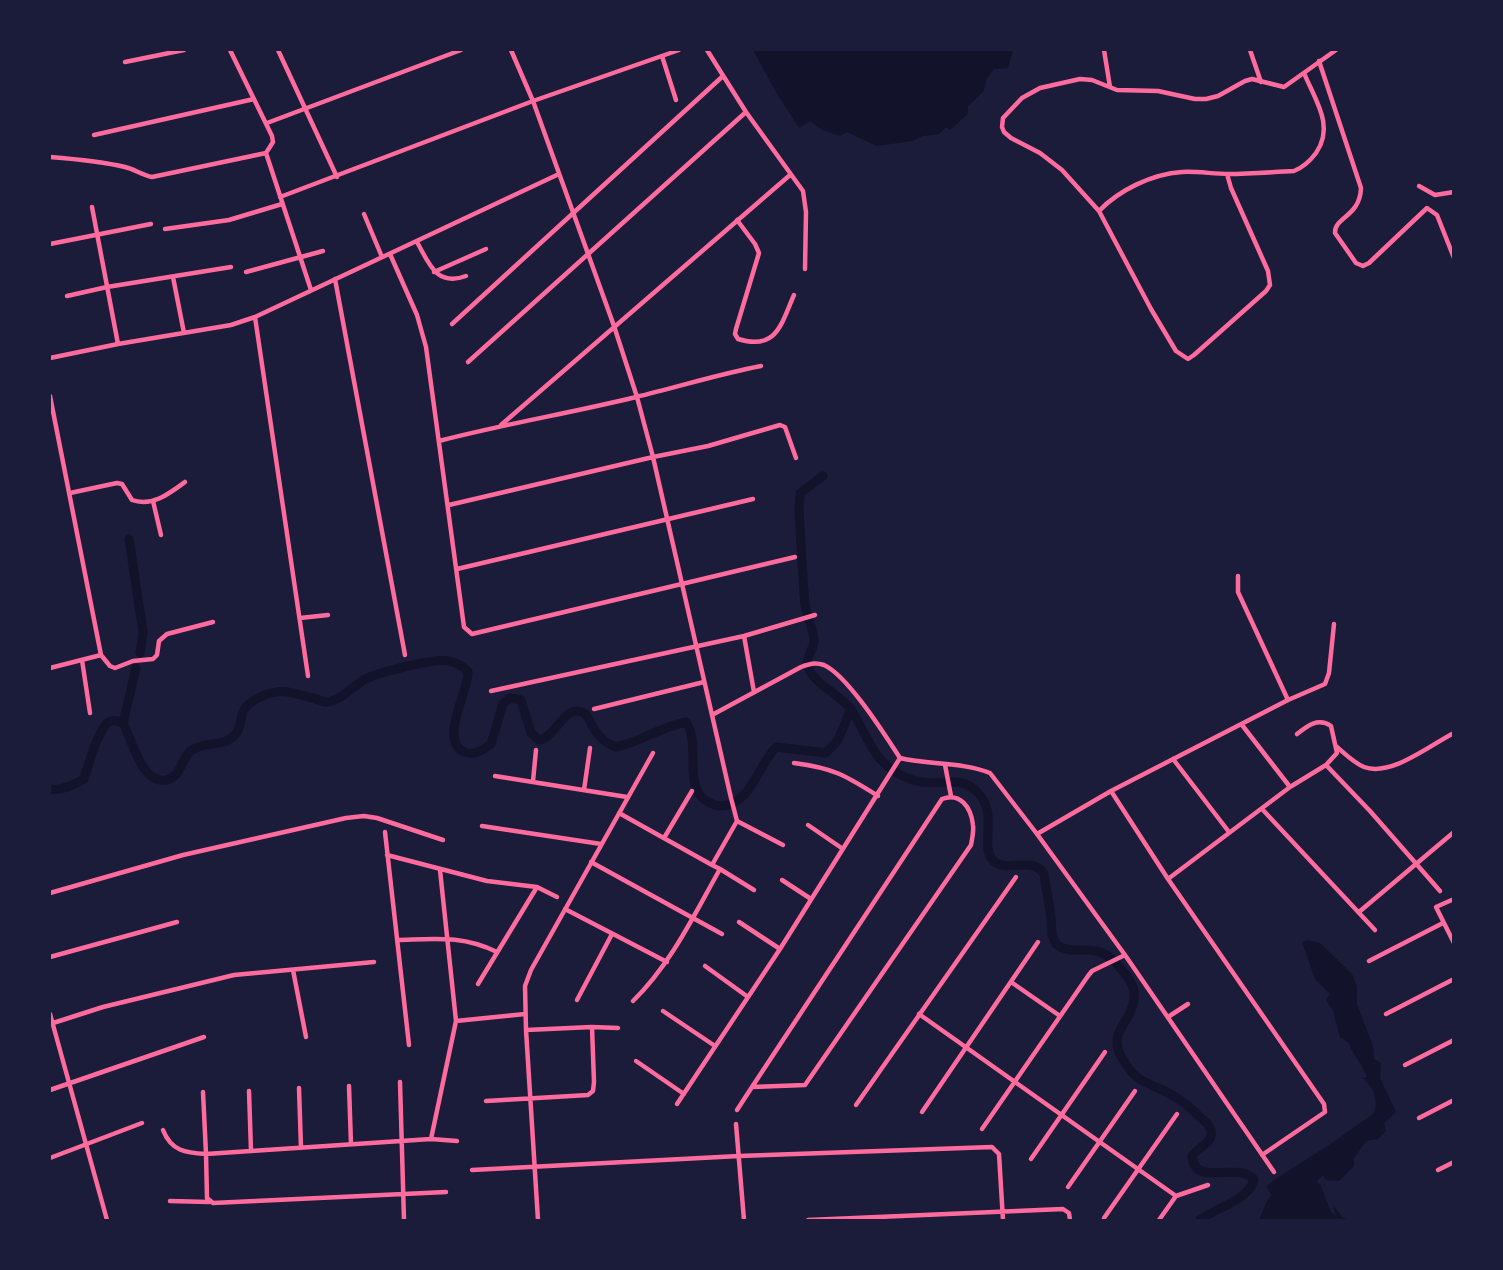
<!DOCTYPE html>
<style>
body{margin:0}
#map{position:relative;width:1503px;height:1270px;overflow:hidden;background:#1b1b3a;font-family:"Playfair Display",serif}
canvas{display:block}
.frame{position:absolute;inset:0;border:51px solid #1b1b3a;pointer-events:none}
</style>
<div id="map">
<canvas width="1503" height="1270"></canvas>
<div class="frame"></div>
</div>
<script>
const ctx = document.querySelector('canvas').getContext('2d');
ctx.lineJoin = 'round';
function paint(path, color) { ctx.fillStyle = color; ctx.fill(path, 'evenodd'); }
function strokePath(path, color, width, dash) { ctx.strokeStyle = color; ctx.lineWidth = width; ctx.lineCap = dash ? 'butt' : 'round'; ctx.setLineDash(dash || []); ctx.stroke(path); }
const water = new Path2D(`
 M753,50H1013L1008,68L994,69L987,78L983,92L968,106V114L950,130L946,127L939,134L923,136L912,141L877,146L847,132L840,136L822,130L810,121L799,128L776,92Z
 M1307,940L1320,943L1352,974L1357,987V1004L1373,1046L1374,1059L1381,1063L1380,1078L1396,1112L1384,1123L1386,1131L1378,1139L1366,1141L1354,1158V1166L1339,1181L1326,1180L1323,1175L1317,1181L1318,1185L1320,1184L1331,1212L1336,1216L1333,1205L1342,1217L1349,1220H1259L1268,1199L1272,1195L1266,1187L1274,1180L1332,1143L1373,1114C1380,1102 1373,1085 1362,1078L1367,1077C1363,1064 1353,1056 1349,1043L1340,1037L1333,1011L1326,999L1330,994L1315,979L1302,942Z`);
const canal = new Path2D(`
 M823,476L800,493L799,509C801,541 802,573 805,605C807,617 813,628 814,640C814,651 803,658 809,670C819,688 842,695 852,711C867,735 872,758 897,773C904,777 914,781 922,782C943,785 962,775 978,793C998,814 981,842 991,858C1003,876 1031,854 1044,874L1051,916L1052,935L1056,944C1075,959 1093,938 1117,964C1136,985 1140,996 1126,1020C1122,1027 1117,1033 1117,1041C1116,1051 1124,1061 1130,1070C1139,1083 1159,1087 1172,1095C1183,1101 1192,1109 1201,1118C1206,1122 1213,1128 1211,1136C1209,1145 1197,1148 1192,1156C1195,1188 1235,1161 1254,1179C1249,1201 1216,1207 1200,1220
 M129,539L143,632L140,653
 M123,723L136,668
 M50,789C62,791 73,785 84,779C88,767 98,728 109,722C114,719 118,721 123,723C132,739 141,784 166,780C182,777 181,757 192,750C205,741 223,747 234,736C248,721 231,712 260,697C283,687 291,693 313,698C317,699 322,702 326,702C341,701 353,686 365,679C380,672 434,658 449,661C458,663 463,666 468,672C468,693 438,742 465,752C474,756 483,750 491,744L503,704L510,698L521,700L531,733L539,740C556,738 565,702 584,713C589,717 591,724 594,729C599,737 607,744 616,747C643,741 660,727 686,722C703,746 678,794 715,805C723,807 732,805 738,800C753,790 762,762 776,747L826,753L838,740L851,709`);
const minor = new Path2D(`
 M230,50L272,136L273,142L266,153L311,290
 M278,50L337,177
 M511,50L533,101L614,326L637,397L653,457L731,798L737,821L712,865L720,869C694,915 671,964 633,1001
 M707,50L746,112L803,191L806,212L805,269
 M1104,50L1110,87
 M1250,50L1261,82
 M662,56L676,100
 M1319,61L1361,188C1360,217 1334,217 1335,233L1356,263L1363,266L1369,263L1427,208L1437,215L1454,258
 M125,62L184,50
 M267,123L461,50
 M94,135L254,99
 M50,157C75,159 100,161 125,167C134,169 142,175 152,177L266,153
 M1227,174L1231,188L1268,271L1270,285L1266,291L1194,355L1188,359L1176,351L1151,309L1099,211C1119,190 1152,174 1182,172C1197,171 1213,174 1229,174C1250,174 1272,172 1294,171C1304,167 1310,161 1316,153C1335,126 1315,100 1304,73
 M1419,186L1435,195L1454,192
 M280,197L533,101L679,50
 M92,207L118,344
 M1099,211L1062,170L1040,153L1011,138L1004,132L1002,127L1003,118L1022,98L1040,88L1080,79L1092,80L1117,90L1158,91L1195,99H1206L1218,96L1245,81L1252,79L1284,87L1336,50
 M364,214L382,257
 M737,220L755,244L759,253L736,329L735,334L738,339C777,351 781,324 794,295
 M165,229L229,220L282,204
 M417,242C429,263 436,287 466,276
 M50,244L151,224
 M390,254L417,315L426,347L464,627L472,634L795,557
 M246,272L323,251
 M434,272L486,249
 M173,277L184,333
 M335,279L405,655
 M67,296L107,287L231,267
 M255,317L308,676
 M452,324L723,76
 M50,358L118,344L231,325L255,317L559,174
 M468,362L746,112
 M50,396L101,655L110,666L115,668L133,661L153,659L157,655L159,641L167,634L213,622
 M501,425L790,175
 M439,441C504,424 571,413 636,397C678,387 719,374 761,366
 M70,493L117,483L122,484L132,500C152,507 169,494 185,482
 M153,501L161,535
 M449,505L653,457L708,446L780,425L785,427L796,458
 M457,569L753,499
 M1238,576V592L1288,700
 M300,618L328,615
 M744,636L754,692
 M82,660L90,713
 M50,668L101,655
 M491,691L744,636L815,615
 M594,709L704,682
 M712,715L801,667C809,664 815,662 824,665C848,676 885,735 900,758C929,765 963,762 990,773L1037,834L1125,955L1274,1172
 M1242,725L1290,787L1326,765L1370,811L1440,891
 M1297,734C1307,726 1318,717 1331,726L1337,753L1326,765
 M1337,747C1345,754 1354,763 1364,767C1391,777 1430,745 1454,733
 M1173,759L1229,832
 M794,763C833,768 845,775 878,796
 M945,765L951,796
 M495,776L627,797
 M533,781L536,750
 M584,790L590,748
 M1111,791L1168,879L1324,1104L1325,1112L1262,1155
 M1262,809L1375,930
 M619,813L712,865
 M737,821L783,845
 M808,825L843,849
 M482,826L601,844
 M385,832L409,1045
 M1037,834L1111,791L1288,700L1325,684L1329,673L1334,624
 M664,838L692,791
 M387,855L487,881L537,887L557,897
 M591,862L722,934
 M720,869L754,890
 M440,870L456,1021
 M1168,879L1290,787
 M782,880L811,899
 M50,893L183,855L346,818L364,816L377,818L443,840
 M1454,899L1436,907L1454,943
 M565,909L667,962
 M1359,912L1454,832
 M739,922L780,949
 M397,940C435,939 462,935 497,952
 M50,957L177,922
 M1369,961L1443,923
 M705,966L748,997
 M293,970L306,1037
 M1011,982L1060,1016
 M478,984L537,887
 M577,1000L612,934
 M663,1011L715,1046
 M50,1014L107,1220
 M919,1014L1176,1196L1159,1220
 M1386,1014L1454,979
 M1168,1017L1188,1004
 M50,1024L103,1007L234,975L374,962
 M526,1030L525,986L531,970L653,753
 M636,1061L684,1094
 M1405,1065L1454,1040
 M400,1082L404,1220
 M349,1086L351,1144
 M299,1088L301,1148
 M50,1090L204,1037
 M249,1091L251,1151
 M486,1101L588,1095L593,1091L594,1082L592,1027
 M677,1104L780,949L900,758
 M856,1105L1016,877
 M737,1110L752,1087L942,799C960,792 971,807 973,825C974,831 972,839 971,845L805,1085L752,1087
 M922,1112L1038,942
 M1419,1118L1454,1100
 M736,1124L744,1220
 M982,1129L1088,976L1092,971L1125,955
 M163,1130C171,1151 186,1153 206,1154L203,1092
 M431,1139L457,1141
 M50,1158L142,1123
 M1031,1159L1105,1052
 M472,1170L739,1156L992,1147L999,1154L1003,1220
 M1438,1170L1454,1162
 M1068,1187L1135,1091
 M446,1192L213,1203L207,1198L206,1154L431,1139L456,1021L525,1014
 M1176,1196L1208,1185
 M170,1201L209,1202
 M1104,1218L1177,1114
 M538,1220L526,1030L592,1027L618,1028
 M808,1220L1063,1209L1069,1213L1070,1220`);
paint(water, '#12122b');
strokePath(canal, '#12122b', 9);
strokePath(minor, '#ff6b9d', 4.5);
</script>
